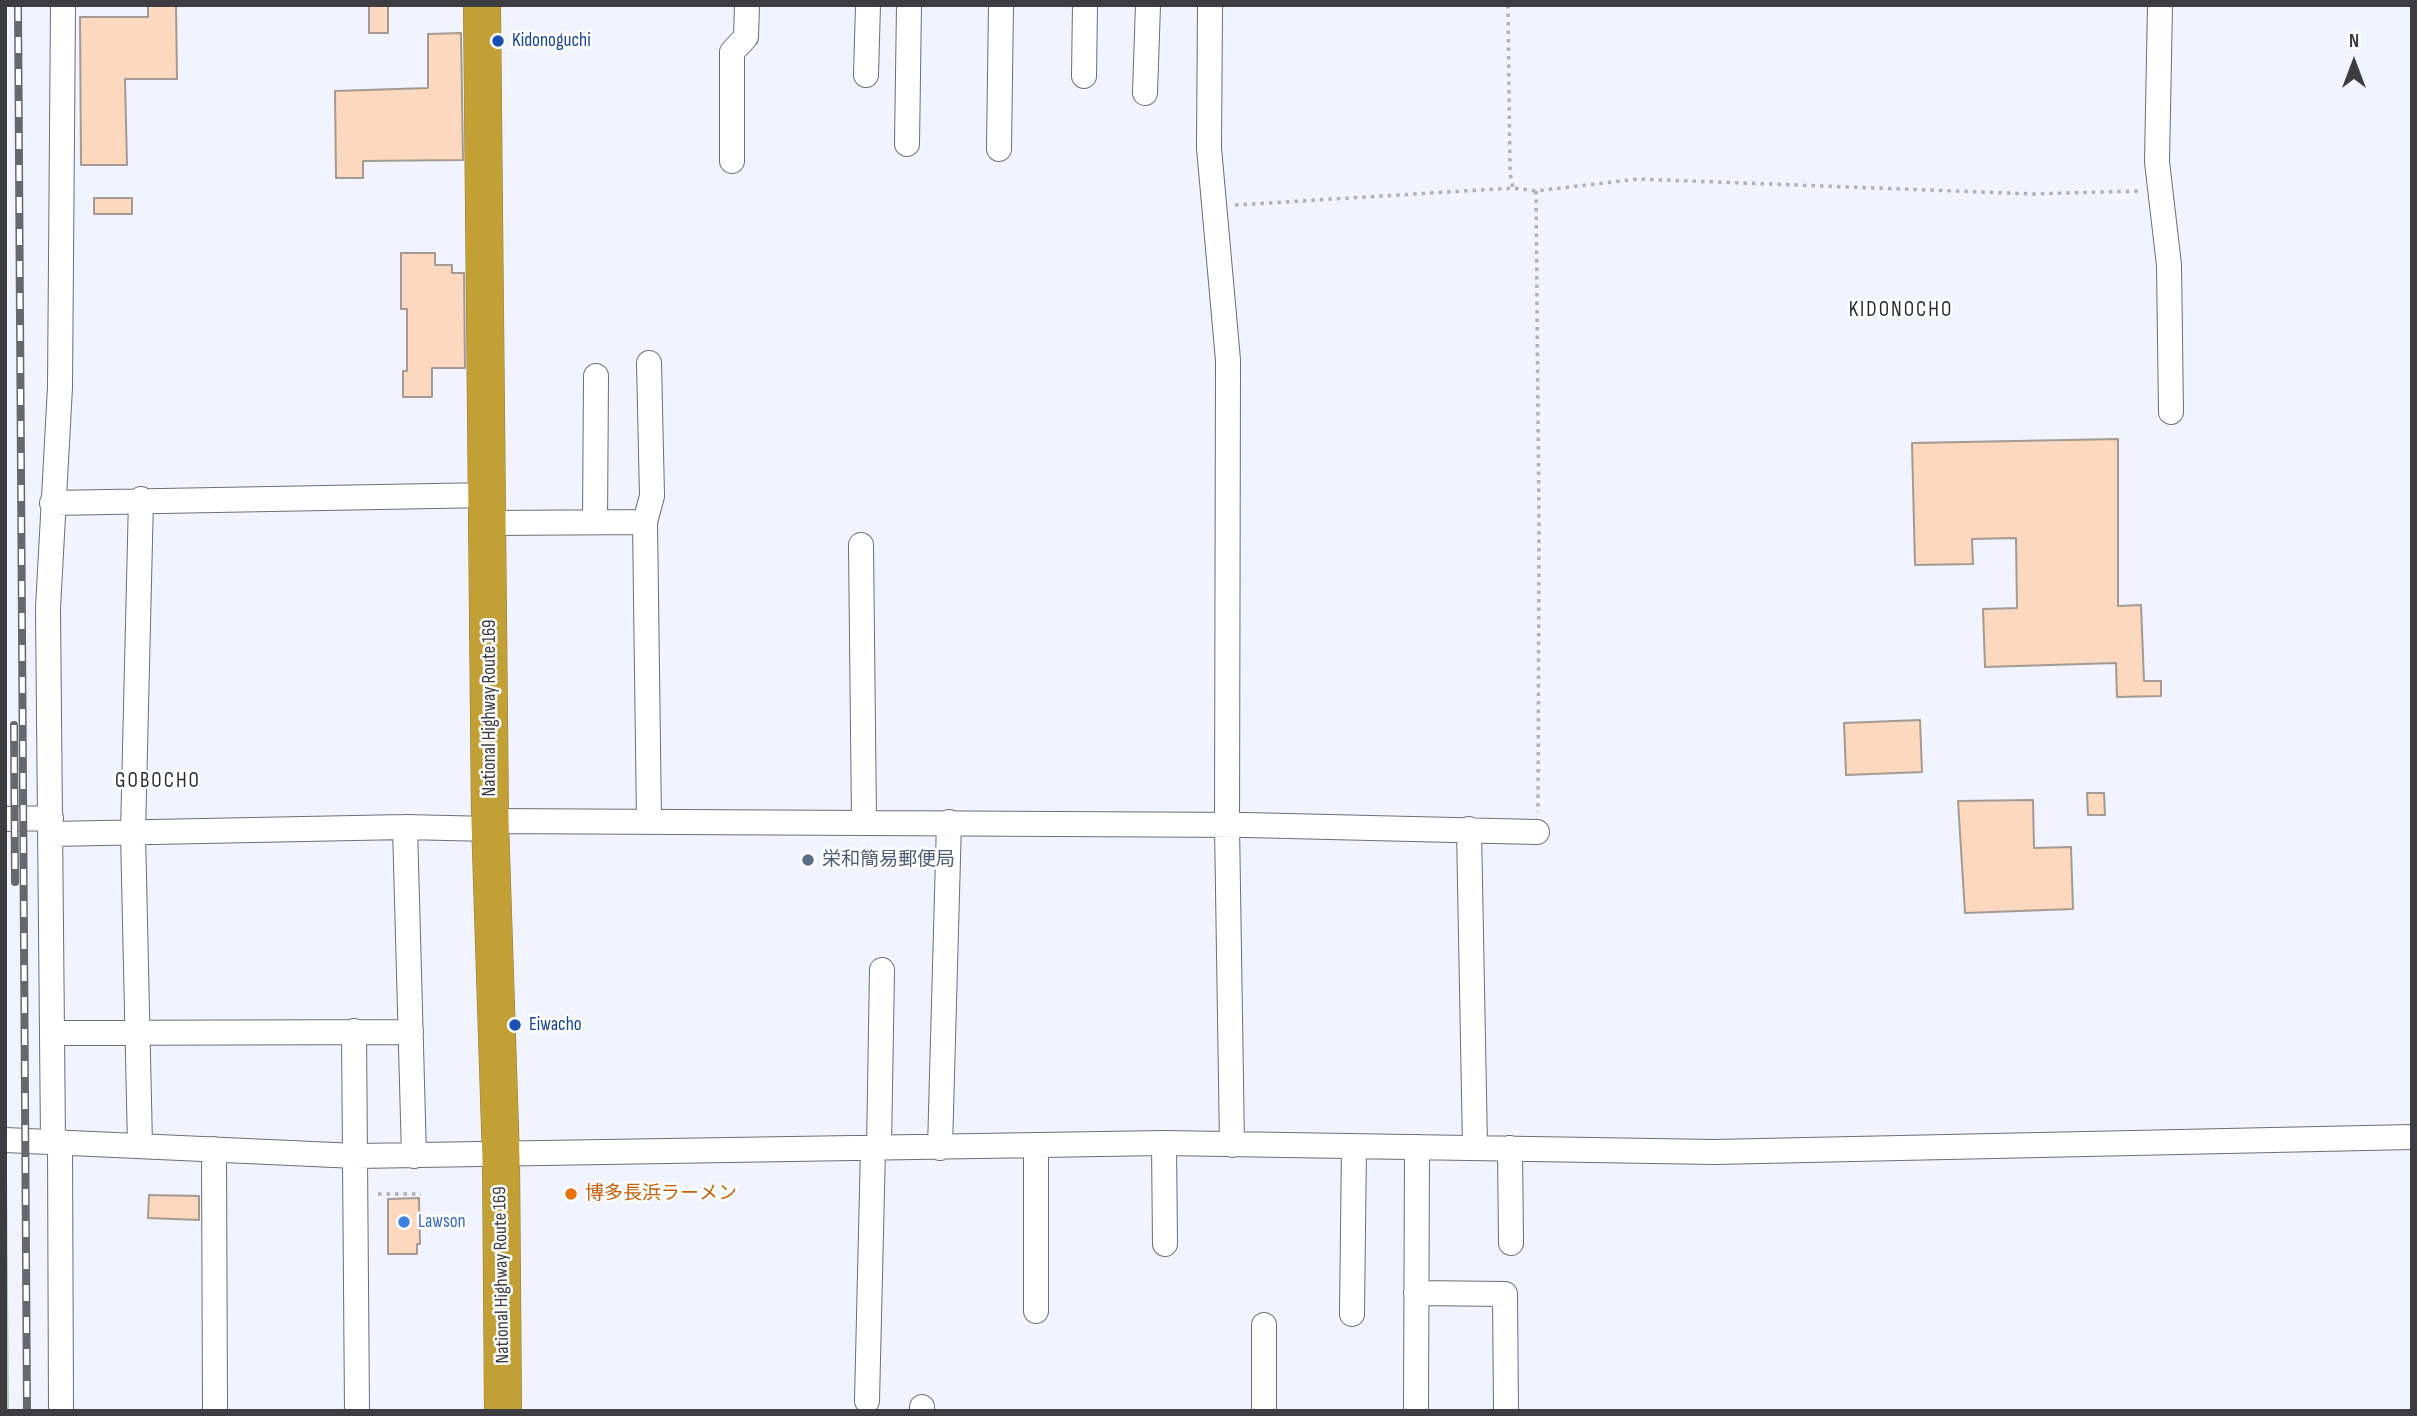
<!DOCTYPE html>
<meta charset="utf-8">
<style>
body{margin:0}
#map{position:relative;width:2417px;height:1416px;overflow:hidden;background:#f1f3fe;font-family:"Sofia Sans Condensed",sans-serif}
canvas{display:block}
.frame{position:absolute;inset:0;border:7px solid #3c3c41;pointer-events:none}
.north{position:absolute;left:2319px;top:28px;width:70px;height:70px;-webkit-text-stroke:5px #fff;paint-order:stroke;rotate:0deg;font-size:19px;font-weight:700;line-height:28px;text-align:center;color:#3c3c41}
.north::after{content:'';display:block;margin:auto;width:24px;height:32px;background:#3c3c41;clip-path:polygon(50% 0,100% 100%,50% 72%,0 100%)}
</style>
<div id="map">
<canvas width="2417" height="1416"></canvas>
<div class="frame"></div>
<div class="north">N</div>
</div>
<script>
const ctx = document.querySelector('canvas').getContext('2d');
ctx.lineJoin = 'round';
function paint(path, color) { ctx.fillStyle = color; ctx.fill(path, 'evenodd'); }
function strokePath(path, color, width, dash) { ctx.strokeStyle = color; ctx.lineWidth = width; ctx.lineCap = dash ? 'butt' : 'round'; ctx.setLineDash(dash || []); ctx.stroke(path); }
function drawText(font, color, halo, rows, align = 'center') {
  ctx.font = font + ' "Sofia Sans Condensed","Noto Sans JP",sans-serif'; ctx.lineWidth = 5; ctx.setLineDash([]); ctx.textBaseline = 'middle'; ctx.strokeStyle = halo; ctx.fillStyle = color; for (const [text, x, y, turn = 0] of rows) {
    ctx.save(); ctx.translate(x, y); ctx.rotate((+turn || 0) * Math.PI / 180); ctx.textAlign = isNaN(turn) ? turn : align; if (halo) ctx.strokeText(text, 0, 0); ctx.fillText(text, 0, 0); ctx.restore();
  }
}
const green = new Path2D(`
 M5,1178H7L9,1411H5Z`);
const building = new Path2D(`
 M148,5H176L177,79H125L127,165H81L80,17H148Z
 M369,5H388V33H369Z
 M461,33L463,160L363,161V178H336L335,91L428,88V34Z
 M94,198H132V214H94Z
 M401,253H435V265H452V273H464L465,368H432V397H403V371H407V309H401Z
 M2118,439V606L2141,605L2144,681H2161V696L2117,697L2116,663L1985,667L1983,609L2017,608L2016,538L1972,539L1973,564L1915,565L1912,443Z
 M1920,720L1922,772L1846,775L1844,723Z
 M2087,793H2104L2105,815H2088Z
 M2033,800L2034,848L2071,847L2073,909L1965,913L1958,801Z
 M149,1195L199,1196V1220L148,1218Z
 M419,1198L420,1244H417V1254H388V1199Z`);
const path = new Path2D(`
 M1508,5L1510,173L1513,188
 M1536,191L1539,526L1538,812
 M1235,205L1513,188L1536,191L1638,179L2034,194L2139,191
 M378,1194H421`);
const minor = new Path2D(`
 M1210,5L1209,148L1228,360L1227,825L1232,1145
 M2160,5L2157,162L2169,265L2171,412
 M866,75L868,5
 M1084,76L1085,5
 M1145,93L1148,5
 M907,144L909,5
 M999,149L1001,5
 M732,161V52L746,37L747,5
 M52,503L489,495
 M595,522L596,376
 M645,522L652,496L649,363
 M489,523L645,522L649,821
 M861,545L864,821
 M5,819L51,818
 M490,821L1246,825L1537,832
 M405,827L414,1156
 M1469,829L1475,1147
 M51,834L405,827L491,829
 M354,1031L357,1411
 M52,1033L411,1032
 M5,1140L356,1156L1164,1143L1714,1152L2412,1137
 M53,1141L48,608L60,387L63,5
 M60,1141L61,1411
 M1164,1143L1165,1244
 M140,1145L133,833L141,499
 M1036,1145V1311
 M879,1148L882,970
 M940,1148L949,822
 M1510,1148L1511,1243
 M214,1149L215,1411
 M1416,1293L1505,1294L1506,1411
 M1352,1314L1354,1146
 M1264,1325V1411
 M867,1401L873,1148
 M922,1407V1411
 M1416,1411L1417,1147`);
const highway = new Path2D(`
 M482,5L490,821L501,1159L503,1411`);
const rail = new Path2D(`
 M18,5L27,1411
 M14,725L15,882`);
const markers = [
 [498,41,7,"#1a4fb4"],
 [808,860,7,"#5c6f8a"],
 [515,1025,7,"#1a4fb4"],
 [571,1194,7,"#e8710a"],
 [404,1222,7,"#3f7fe0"]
];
const transitNames = [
 ["Kidonoguchi",512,41],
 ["Eiwacho",529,1025]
];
const streetNames = [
 ["National Highway Route 169",490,708,-90],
 ["National Highway Route 169",502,1275,-91]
];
const serviceNames = [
 ["栄和簡易郵便局",822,860]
];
const foodNames = [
 ["博多長浜ラーメン",585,1194]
];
const shopNames = [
 ["Lawson",418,1222]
];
const neighbourhoodNames = [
 ["KIDONOCHO",1901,311],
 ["GOBOCHO",158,782]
];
paint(green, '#a9cda8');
paint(building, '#fcd8bf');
strokePath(building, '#a49a93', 2);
strokePath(minor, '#6c6e77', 26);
strokePath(highway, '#937d3a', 38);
strokePath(path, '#afb0b9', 3.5, [3.5, 5]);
strokePath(minor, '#fff', 24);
strokePath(highway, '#c2a036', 37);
strokePath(rail, '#67676e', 8);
strokePath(rail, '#fff', 5, [16]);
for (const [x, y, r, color] of markers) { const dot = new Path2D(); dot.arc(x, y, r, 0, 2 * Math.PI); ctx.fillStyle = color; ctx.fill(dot); strokePath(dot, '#fff', 2.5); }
drawText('19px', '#164399', '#fff', transitNames, 'left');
drawText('19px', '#3c3c41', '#fff', streetNames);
drawText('19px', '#4e5e75', '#fff', serviceNames, 'left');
drawText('19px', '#c56008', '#fff', foodNames, 'left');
drawText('19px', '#366cbe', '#fff', shopNames, 'left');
ctx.letterSpacing = '2px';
drawText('21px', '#282a32', '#fff', neighbourhoodNames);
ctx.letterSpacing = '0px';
</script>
